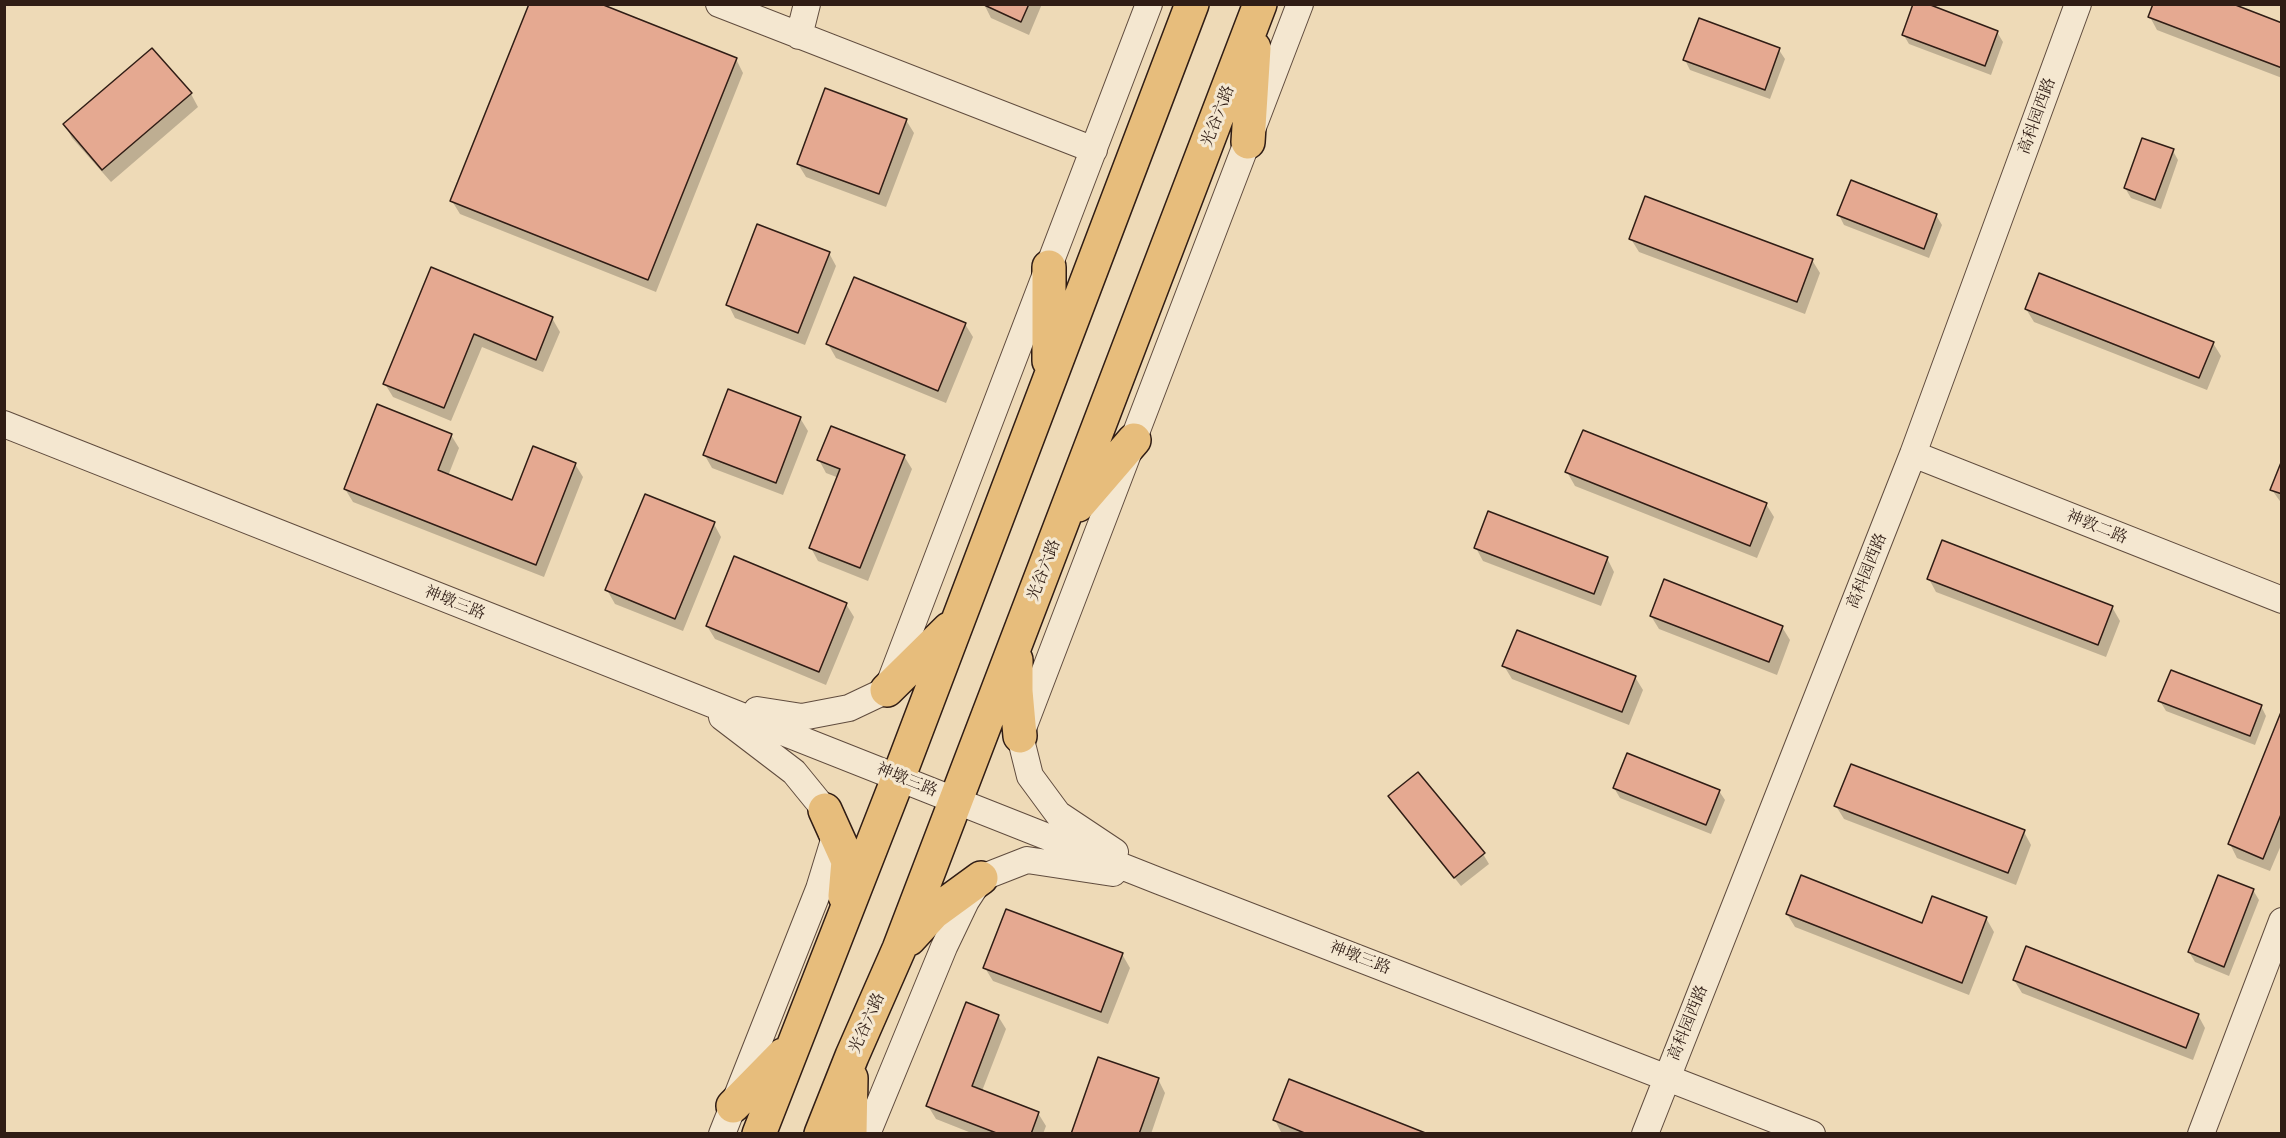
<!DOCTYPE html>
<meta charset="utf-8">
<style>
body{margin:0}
#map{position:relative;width:2286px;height:1138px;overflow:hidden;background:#eedab7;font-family:"Libre Caslon Text",serif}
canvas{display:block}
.frame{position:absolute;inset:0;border:6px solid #301d15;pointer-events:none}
</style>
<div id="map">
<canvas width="2286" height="1138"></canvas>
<div class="frame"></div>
</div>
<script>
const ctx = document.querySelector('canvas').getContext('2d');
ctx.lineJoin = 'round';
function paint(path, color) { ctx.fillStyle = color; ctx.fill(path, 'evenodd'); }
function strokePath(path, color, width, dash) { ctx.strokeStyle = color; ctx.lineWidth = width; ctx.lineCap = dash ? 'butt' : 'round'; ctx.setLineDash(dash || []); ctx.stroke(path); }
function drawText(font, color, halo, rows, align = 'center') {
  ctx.font = font + ' "Libre Caslon Text","Noto Serif SC",serif'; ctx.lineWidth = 6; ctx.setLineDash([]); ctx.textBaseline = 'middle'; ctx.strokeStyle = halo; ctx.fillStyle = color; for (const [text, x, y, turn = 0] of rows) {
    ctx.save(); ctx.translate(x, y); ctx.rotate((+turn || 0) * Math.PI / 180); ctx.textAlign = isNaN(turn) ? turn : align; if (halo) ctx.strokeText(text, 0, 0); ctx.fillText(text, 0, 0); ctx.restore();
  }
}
const shadow = new Path2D(`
 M984,4H1042L1029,35L991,18Z
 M2150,17L2282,25V78L2157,30Z
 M1997,32L2003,42L1991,75L1909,44L1903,34Z
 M152,50L191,94L198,107L111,182L72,138L65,125Z
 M1779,50L1785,59L1770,99L1690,70L1685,60Z
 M736,59L743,73L656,292L460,214L452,201Z
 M906,120L914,133L886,207L806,177L798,164Z
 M2173,151L2178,160L2161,209L2131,198L2125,188Z
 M1839,215H1936L1942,225L1929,258L1844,225Z
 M1631,239L1812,260L1820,273L1805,314L1639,252Z
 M829,253L836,266L805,345L735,318L728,304Z
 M432,269L552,318L560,332L543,372L482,347L451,421L393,397L385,384Z
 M2026,309L2213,343L2221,356L2207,390L2034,322Z
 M965,324L973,337L946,403L836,358L828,344Z
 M800,418L808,431L783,495L712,468L704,454Z
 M451,435L459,448L448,476L513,502L575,464L583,477L544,577L353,502L345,489Z
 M904,456L912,469L868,581L818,561L811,548L839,478L826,473L819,460Z
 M2282,464V504L2272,490Z
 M1567,472L1766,504L1774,517L1757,558L1575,486Z
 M714,524L721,537L683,631L615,604L607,590Z
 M1476,548L1607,558L1614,572L1601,606L1483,561Z
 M1929,579L2112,607L2120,621L2106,657L1936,592Z
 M846,604L854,617L826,685L715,639L707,626Z
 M1651,616L1782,627L1790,640L1777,675L1659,629Z
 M1504,666L1635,677L1643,690L1629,725L1512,679Z
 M2160,701L2261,706L2266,716L2255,745L2166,711Z
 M2282,715V843L2270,871L2237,858L2230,844Z
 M1614,788L1719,791L1725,800L1711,834L1620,798Z
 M1390,797L1483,854L1489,864L1461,886Z
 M1836,806L2024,832L2031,845L2016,885L1844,819Z
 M2253,890L2259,900L2229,976L2195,962L2189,952Z
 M1787,914L1923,925L1986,918L1994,932L1969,995L1795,927Z
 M1122,954L1130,968L1108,1024L993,981L985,968Z
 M2014,980L2198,1015L2205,1028L2193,1060L2022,993Z
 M998,1016L1006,1029L982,1091L1038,1113L1046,1126L1043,1134H974L936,1119L928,1106Z
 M1158,1079L1165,1093L1151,1134H1073Z
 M1275,1120L1424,1134H1282Z`);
const building = new Path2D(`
 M529,4H601L737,58L648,280L450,201Z
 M982,4H1029L1021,22Z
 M1913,4H1928L1998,31L1985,66L1902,35Z
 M2153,4H2233L2282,23V68L2148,17Z
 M1699,18L1780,48L1765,90L1683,60Z
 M152,48L192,93L102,170L63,124Z
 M825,88L907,119L879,194L797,164Z
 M2142,138L2174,149L2155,200L2124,188Z
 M1851,180L1937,214L1924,249L1837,215Z
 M1645,196L1813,259L1797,302L1629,239Z
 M757,224L830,252L798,333L726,305Z
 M431,267L553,317L536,360L474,334L444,408L383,384Z
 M2039,273L2214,342L2199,378L2025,309Z
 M854,277L966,323L938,391L826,344Z
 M728,389L801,417L776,483L703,455Z
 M377,404L452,434L438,470L512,500L533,446L576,463L536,565L344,489Z
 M831,426L905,455L860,568L809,548L840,469L817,460Z
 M1583,430L1767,503L1750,546L1565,472Z
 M2282,460V494L2270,490Z
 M645,494L715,522L675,619L605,590Z
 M1488,511L1608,557L1594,594L1474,548Z
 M1942,540L2113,606L2098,645L1927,579Z
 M734,556L847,603L819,672L706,626Z
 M1664,579L1783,626L1769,662L1650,616Z
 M1517,630L1636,676L1622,712L1502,666Z
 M2171,670L2262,705L2250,736L2158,701Z
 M2281,712L2282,812L2263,859L2228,844Z
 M1627,753L1720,790L1706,825L1613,788Z
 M1851,764L2025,830L2008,873L1834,806Z
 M1418,772L1485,853L1454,878L1388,796Z
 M1801,875L1922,923L1932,896L1987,917L1962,983L1786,914Z
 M2218,875L2254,889L2224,967L2188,952Z
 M1006,909L1123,953L1101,1012L983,968Z
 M2026,946L2199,1014L2186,1048L2013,980Z
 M966,1002L999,1015L972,1086L1039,1112L1031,1134H999L926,1106Z
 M1098,1057L1159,1078L1139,1134H1071Z
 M1289,1079L1428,1134H1307L1273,1120Z`);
const minor = new Path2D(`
 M719,4L1094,150
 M799,36L807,4
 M4,424L1159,881L1812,1134
 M1913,454L2282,600
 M757,710L802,717L849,708L887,690L1149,4
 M722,717L794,772L825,810L834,840L819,889L722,1134
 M1115,852L1058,814L1030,776L1020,736L1300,4
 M867,1134L944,947L966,901L981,878L1027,860L1113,873
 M1645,1134L1913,454L2078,4
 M2201,1134L2282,921`);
const major = new Path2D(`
 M1248,142L1254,48
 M1049,361V267
 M1078,505L1134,440
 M1016,660V691L1020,736
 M887,690L949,629
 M825,810L848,861L845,896
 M909,939L933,913L981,878
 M733,1106L783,1055
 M759,1134L899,776L1192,4
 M821,1134L852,1056L899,949L1260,4
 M850,1134L851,1078`);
const streetNames = [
 ["光谷六路",1218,116,-69],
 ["高科园西路",2037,116,-70],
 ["神敦二路",2097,527,22],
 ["光谷六路",1044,570,-69],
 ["高科园西路",1867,571,-68],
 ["神墩三路",455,603,22],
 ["神墩三路",907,780,22],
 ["神墩三路",1360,958,21],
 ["光谷六路",867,1023,-66],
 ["高科园西路",1688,1023,-68]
];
paint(shadow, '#0003');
paint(building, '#e5a991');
strokePath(building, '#301d15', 1.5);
strokePath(minor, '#604c3e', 28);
strokePath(major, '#301d15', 36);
strokePath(minor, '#f4e7d0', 26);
strokePath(major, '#e7bd7c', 33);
drawText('16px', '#301d15', '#f4e7d0', streetNames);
</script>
